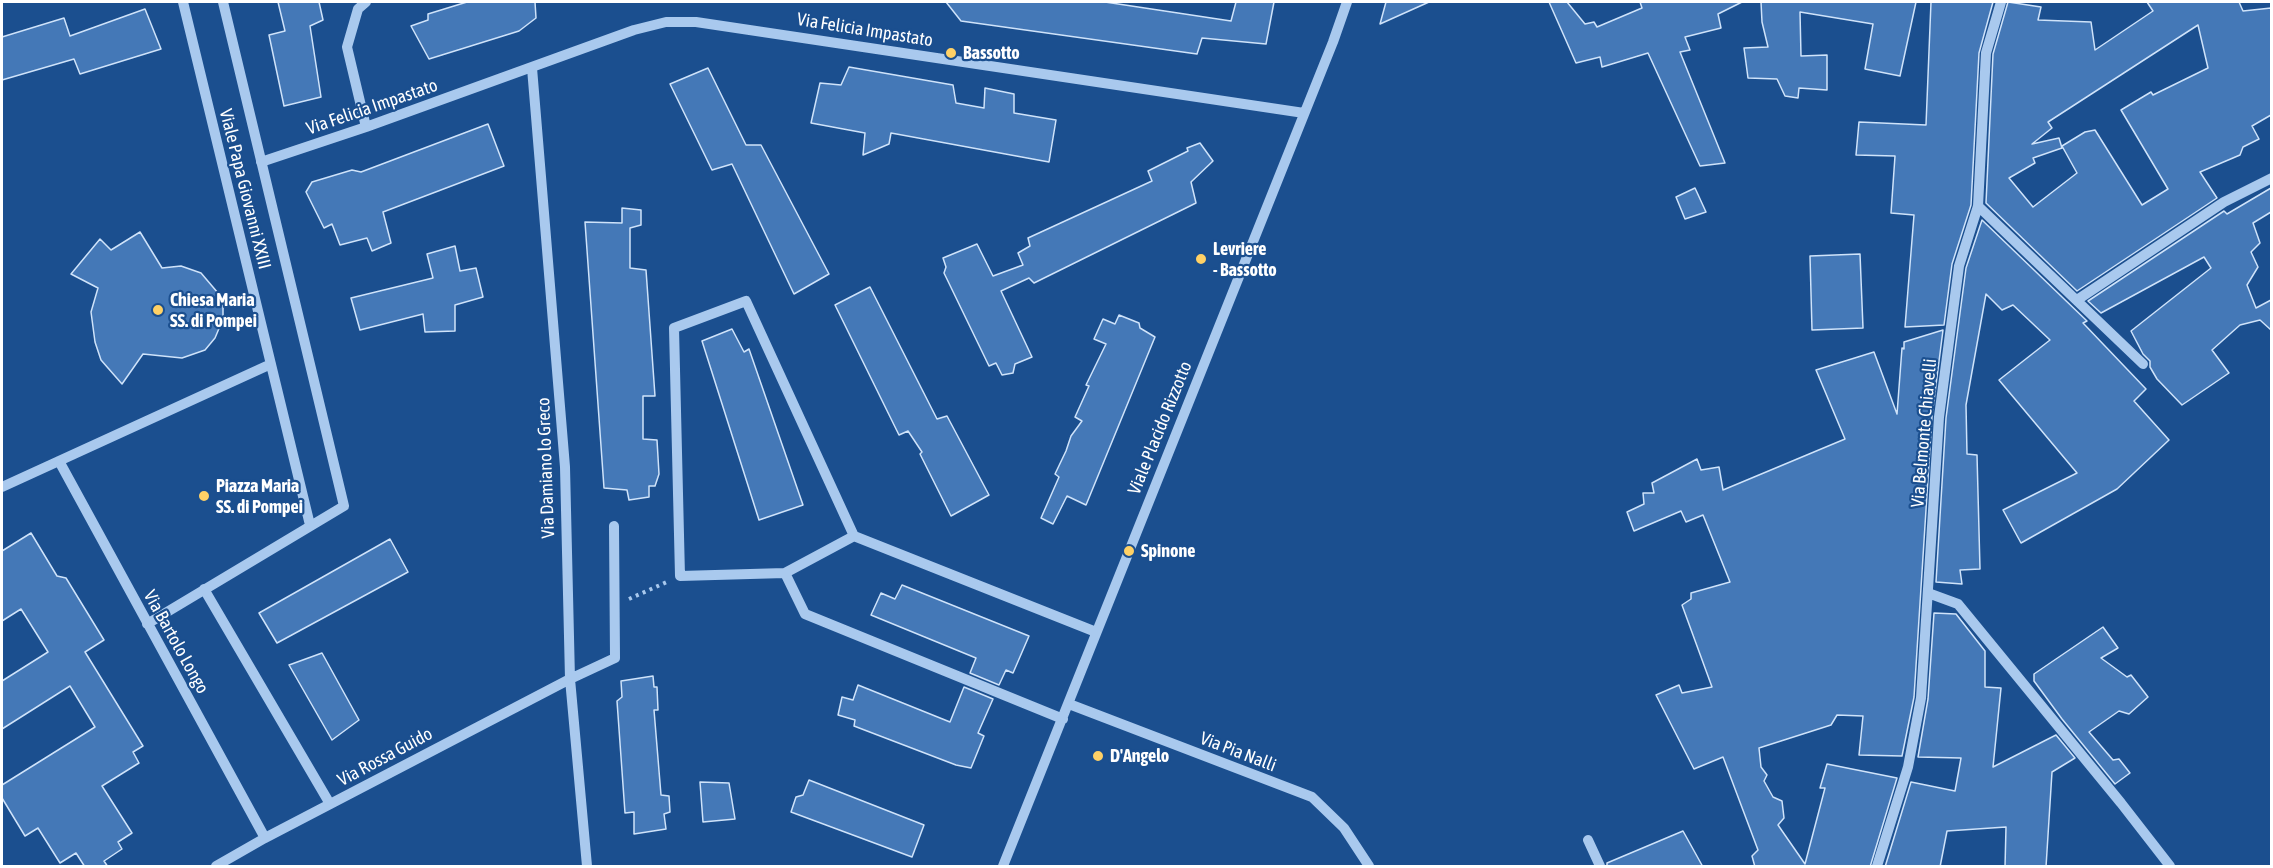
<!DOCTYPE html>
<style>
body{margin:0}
#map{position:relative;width:2273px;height:868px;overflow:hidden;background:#1b4f8f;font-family:"Asap Condensed",sans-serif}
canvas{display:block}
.frame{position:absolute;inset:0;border:3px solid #fff;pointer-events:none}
</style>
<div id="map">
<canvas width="2273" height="868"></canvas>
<div class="frame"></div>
</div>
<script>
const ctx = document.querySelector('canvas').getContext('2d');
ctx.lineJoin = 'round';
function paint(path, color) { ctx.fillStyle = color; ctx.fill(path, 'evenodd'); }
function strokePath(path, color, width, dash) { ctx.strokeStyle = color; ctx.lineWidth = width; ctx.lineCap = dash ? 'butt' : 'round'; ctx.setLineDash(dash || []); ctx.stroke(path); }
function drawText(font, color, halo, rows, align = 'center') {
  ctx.font = font + ' "Asap Condensed",sans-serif'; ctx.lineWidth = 4.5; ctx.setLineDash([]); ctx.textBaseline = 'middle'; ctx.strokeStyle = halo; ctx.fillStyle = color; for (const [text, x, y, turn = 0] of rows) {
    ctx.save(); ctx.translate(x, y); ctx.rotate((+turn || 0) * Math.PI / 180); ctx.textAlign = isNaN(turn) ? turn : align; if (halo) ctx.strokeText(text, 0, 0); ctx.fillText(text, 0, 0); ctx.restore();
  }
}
const building = new Path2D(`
 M278,2H319L323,20L310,26L321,97L284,106L269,35L285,31Z
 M467,2H535L536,18L519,31L429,59L411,26L428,20V14Z
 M946,2H1105L1231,21L1236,2H1274L1266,44L1202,38L1197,54L961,21Z
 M1386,2H1429L1380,24Z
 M1549,2H1567L1585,24L1594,22L1597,27L1642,8L1640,2H1742L1718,14L1721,28L1685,37L1690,50L1680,52L1725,163L1700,166L1648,53L1602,67L1600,57L1576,63Z
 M1761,2H1916L1900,76L1865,69L1873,24L1800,12L1801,56L1827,55V90L1799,88L1798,98L1785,96L1777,79L1748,78L1744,48L1768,47L1762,22Z
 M1931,2H1993L1979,53L1971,205L1952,264L1944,325L1905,327L1914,215L1891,213L1895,156L1856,155L1859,122L1926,125Z
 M2008,2L2041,7L2038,20L2091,22L2095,50L2153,11L2147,2H2239L2243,11L2271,8V115L2252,126L2259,139L2243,147L2240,155L2200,172L2217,198L2077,291L1986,203L1993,54ZM2198,25L2208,68L2153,95L2151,92L2121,110L2168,189L2142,205L2095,130L2085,132L2062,146L2077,173L2033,207L2009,178L2035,163L2033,158L2062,148L2059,138L2032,144L2052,128L2048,122Z
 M145,9L161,49L80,74L74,59L2,80V37L64,18L70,36Z
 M849,67L953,85L956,103L984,108L985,88L1014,94V113L1056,120L1049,162L891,133L889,144L863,155L865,133L811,123L820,83L841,85Z
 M708,68L746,145H761L829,274L794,294L732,164L712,170L670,84Z
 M488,124L504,166L383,212L391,243L372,251L367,238L340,245L332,224L324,228L306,192L312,182L352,170L361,172Z
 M1200,143L1213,161L1191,182L1196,203L1034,283L1029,278L1001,291L1032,357L1015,364L1013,373L1002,375L996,363L989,366L944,273L946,267L943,258L977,244L993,276L1023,265L1018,253L1030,246L1028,238L1152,181L1148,171L1188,151L1187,148Z
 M1695,188L1706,212L1685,219L1676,197Z
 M2271,188V212L2253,223L2260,243L2251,252L2258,267L2247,285L2256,308L2271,300V330L2260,320L2240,325L2212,350L2229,373L2182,405L2157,379L2150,367V361L2143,354L2131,331L2211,268L2204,257L2101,313L2088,301L2224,211L2227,214Z
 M622,208L641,210V225L630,228V268L646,270L655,396H643V439L657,440L659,474L655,486H649V497L629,500L627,490L604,488L585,222L622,223Z
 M1982,220L2087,321L2083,323L2146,389L2134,401L2169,440L2117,489L2021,543L2003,510L2077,473L1999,380L2050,340L2013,305L2002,310L1986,294L1966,405L1967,454L1977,455L1980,569L1960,570L1962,584L1936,582L1946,418L1966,268Z
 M140,232L162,268L181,266L201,273L218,293L223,307V319L215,338L205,350L182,358L143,354L122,384L101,360L95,342L91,312L98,288L71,274L100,239L111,250Z
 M455,246L460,271L476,268L483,297L455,305V331L425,332L423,314L360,330L351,298L433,278L427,254Z
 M1860,254L1863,328L1812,330L1810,256Z
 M870,287L937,419L947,416L989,495L951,516L920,454L922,452L908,431L899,435L835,305Z
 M1119,315L1139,323L1140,328L1155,337L1086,505L1067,496L1053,524L1041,518L1059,477L1055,474L1066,451L1071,436L1082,421L1075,417L1089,386L1086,385L1106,344L1094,339L1103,319L1115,324Z
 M732,329L744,352L749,349L803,505L759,520L702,341Z
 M1943,330L1932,416L1914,697L1902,756L1859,755L1863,716L1837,715L1831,725L1759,748L1761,767L1767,775L1764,781L1773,797L1782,801L1784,818L1778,825L1805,864L1825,788H1820L1827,764L1897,778L1870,867H1755L1752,856L1758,850L1723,757L1694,769L1656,695L1679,685L1682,693L1712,687L1682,605L1691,599V593L1730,582L1703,515L1686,522L1681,511L1634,531L1627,512L1644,504L1643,493H1654L1652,483L1697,459L1701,470L1719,467L1723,490L1845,439L1816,370L1874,352L1897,414L1902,348L1904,349V342Z
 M31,533L57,576L66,578L104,640L85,652L143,746L133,752L139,763L102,786L132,833L118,842L122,849L104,861L108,867H85L76,853L60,863L38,828L25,836L2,798V785L95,727L70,686L2,729V681L48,652L21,609L2,621V551Z
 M390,539L408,572L277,643L259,613Z
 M902,585L1029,636L1013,673L1006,670L999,685L970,673L976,658L871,615L881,593L895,599Z
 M1934,613L1956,614L1985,651V687L2001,688L1993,767L2056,735L2075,758L2052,772L2046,867H2005L2006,827L1947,831L1940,867H1885L1911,782L1955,791L1961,758L1918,757L1928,699Z
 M2103,627L2118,648L2101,658L2127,677L2131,675L2148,697L2129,714L2119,711L2089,732L2113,760L2119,759L2130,773L2115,784L2062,719L2034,681V674Z
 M322,653L359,720L332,740L289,665Z
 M653,676L654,687H657L658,710H654L661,795L669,796L670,812L664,814L666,829L634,834V812L625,813L617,701L622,697L621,681Z
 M858,685L950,722L964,687L993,699L978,733L984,736L971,768L956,765L854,726L855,720L838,715L842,697L853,700Z
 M809,780L924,825L912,857L791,812L796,797L803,795Z
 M700,782L729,783L735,819L703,822Z
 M1683,831L1703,867H1607V863Z`);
const path = new Path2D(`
 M629,599L669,581`);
const minor = new Path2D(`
 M183,2L310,525
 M366,2L358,9L347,47L366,127
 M532,68L565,467L570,679L587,866
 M261,162L366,127L634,30L666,22H696L1304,113
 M1978,206L2143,364
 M2077,300L2224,202L2272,178
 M59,461L265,838
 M2,487L271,364
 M854,536L746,301L674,328L680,576L785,573L854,536L1096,632
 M785,573L805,614L1063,719
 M204,589L330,804
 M1928,593L1958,604L2121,803L2170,866
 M147,624L344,506L223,2
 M1069,704L1312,797L1344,828L1369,866
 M1588,840L1600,866
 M216,866L265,838L570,679L615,658L614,526
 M1003,866L1333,42L1347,2
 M1877,866L1908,767L1921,698L1939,417L1959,266L1978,206L1986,53L2001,2`);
const markers = [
 [951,53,6,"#ffd166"],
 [1201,259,6,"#ffd166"],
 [158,310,6,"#ffd166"],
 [204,496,6,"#ffd166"],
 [1129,551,6,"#ffd166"],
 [1098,756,6,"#ffd166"]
];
const streetNames = [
 ["Via Felicia Impastato",865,30,9],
 ["Via Felicia Impastato",372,107,-19],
 ["Viale Papa Giovanni XXIII",245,189,76],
 ["Viale Placido Rizzotto",1160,428,-68],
 ["Via Belmonte Chiavelli",1924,433,-85],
 ["Via Damiano lo Greco",546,468,-92],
 ["Via Bartolo Longo",176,642,61],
 ["Via Pia Nalli",1238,752,21],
 ["Via Rossa Guido",385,757,-28]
];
const poiNames = [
 ["Bassotto",963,53],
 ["Levriere",1213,249],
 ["- Bassotto",1213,270],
 ["Chiesa Maria",170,300],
 ["SS. di Pompei",170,321],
 ["Piazza Maria",216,486],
 ["SS. di Pompei",216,507],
 ["Spinone",1141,551],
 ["D'Angelo",1110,756]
];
paint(building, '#4478b7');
strokePath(building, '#cfe3fa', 1.5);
strokePath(path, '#a9c9ee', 4, [3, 4.5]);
strokePath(minor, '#a9c9ee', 10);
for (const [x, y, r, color] of markers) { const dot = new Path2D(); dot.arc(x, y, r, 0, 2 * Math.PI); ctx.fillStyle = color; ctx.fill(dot); strokePath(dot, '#1b4f8f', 2); }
drawText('18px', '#fff', '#1b4f8f', streetNames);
drawText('bold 18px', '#fff', '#1b4f8f', poiNames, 'left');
</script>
